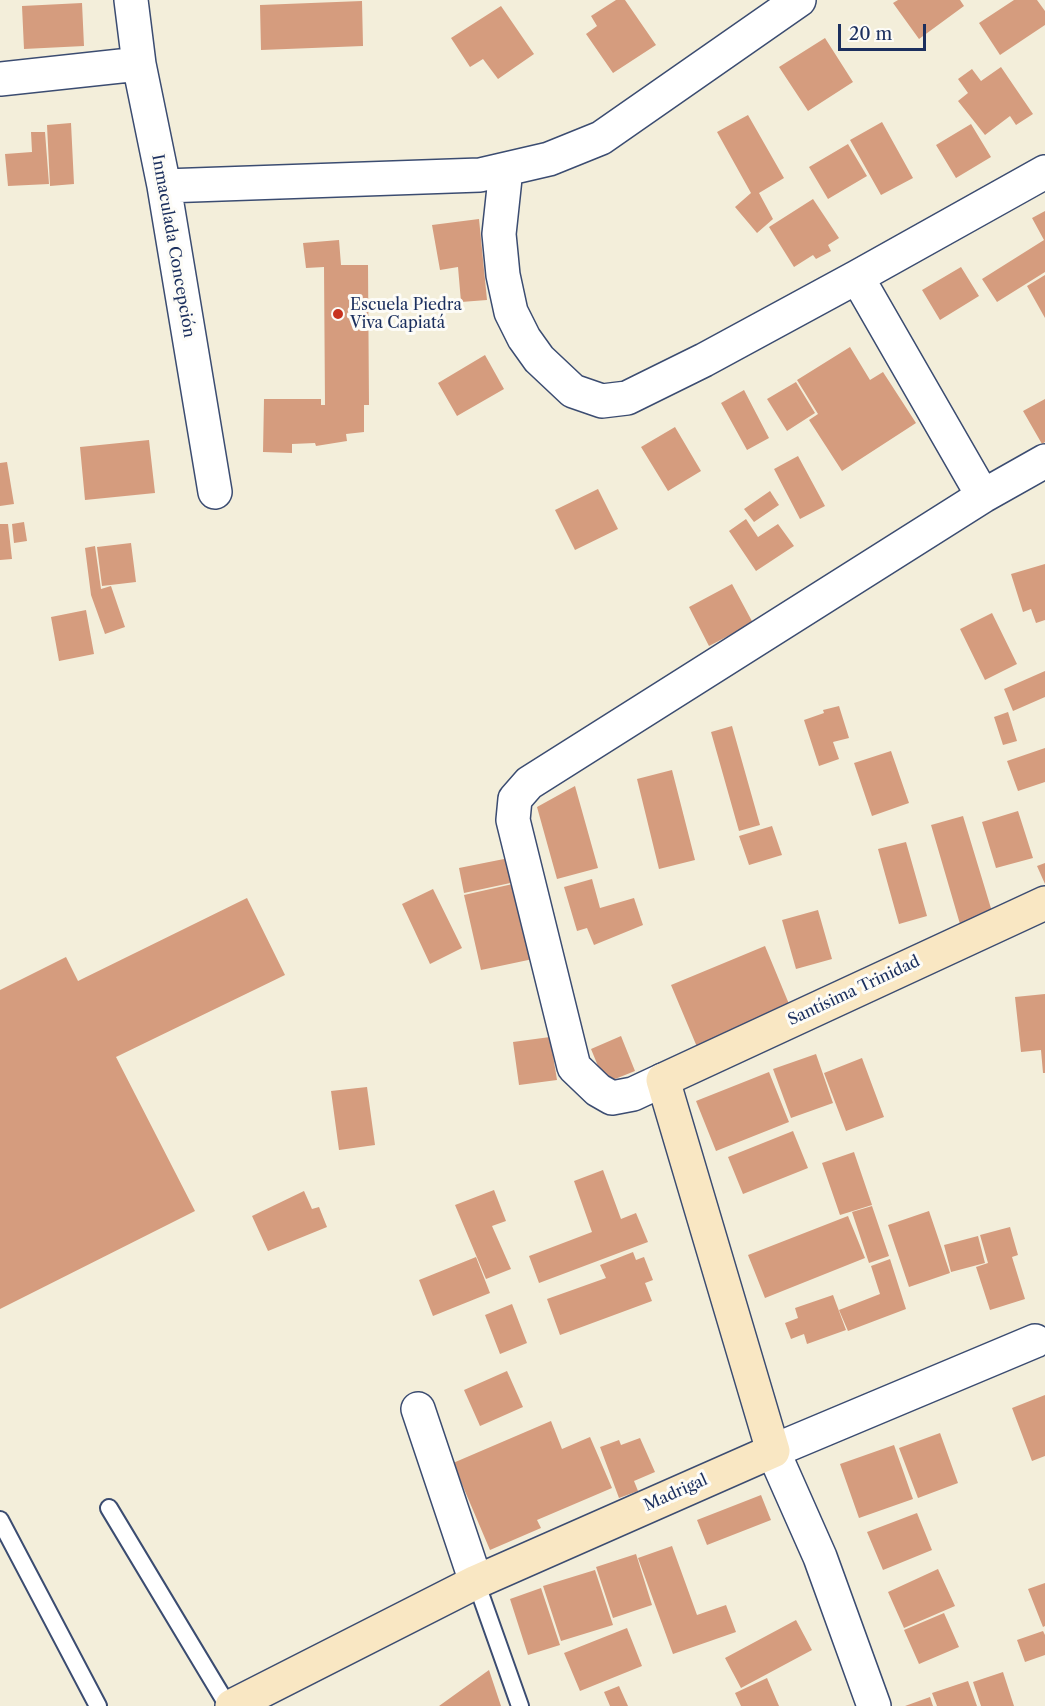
<!DOCTYPE html>
<meta charset="utf-8">
<style>
body{margin:0}
#map{position:relative;width:1045px;height:1706px;overflow:hidden;background:#f3eeda;font-family:"Libre Caslon Text",serif}
canvas{display:block}
.scale{position:absolute;left:838px;top:24px;width:88px;height:27px;box-sizing:border-box;border:3px solid #1b2f5e;border-top:0;padding-left:8px;font-size:18px;line-height:21px;white-space:nowrap;color:#1b2f5e;-webkit-text-stroke:4px #fdfcf7;paint-order:stroke}
</style>
<div id="map">
<canvas width="1045" height="1706"></canvas>
<div class="scale">20 m</div>
</div>
<script>
const ctx = document.querySelector('canvas').getContext('2d');
ctx.lineJoin = 'round';
function paint(path, color) { ctx.fillStyle = color; ctx.fill(path, 'evenodd'); }
function strokePath(path, color, width, dash) { ctx.strokeStyle = color; ctx.lineWidth = width; ctx.lineCap = dash ? 'butt' : 'round'; ctx.setLineDash(dash || []); ctx.stroke(path); }
function drawText(font, color, halo, rows, align = 'center') {
  ctx.font = font + ' "Libre Caslon Text",serif'; ctx.lineWidth = 6; ctx.setLineDash([]); ctx.textBaseline = 'middle'; ctx.strokeStyle = halo; ctx.fillStyle = color; for (const [text, x, y, turn = 0] of rows) {
    ctx.save(); ctx.translate(x, y); ctx.rotate((+turn || 0) * Math.PI / 180); ctx.textAlign = isNaN(turn) ? turn : align; if (halo) ctx.strokeText(text, 0, 0); ctx.fillText(text, 0, 0); ctx.restore();
  }
}
const building = new Path2D(`
 M616,0H625L656,45L613,73L586,34L597,26L591,16Z
 M898,0H960L964,6L919,39L893,3Z
 M1014,0H1037L1045,11V25L1000,55L979,23Z
 M362,1L363,46L261,50L260,5Z
 M82,3L84,46L24,49L22,6Z
 M501,6L534,54L498,79L483,59L470,67L451,38Z
 M825,38L853,82L808,111L779,67Z
 M1001,67L1033,114L1016,125L1010,116L985,135L958,101L968,93L958,79L972,69L981,81Z
 M748,115L784,178L759,193L773,219L757,233L735,207L751,193L717,132Z
 M882,122L913,178L881,195L850,140Z
 M71,123L74,184L50,186L47,125Z
 M971,124L991,157L956,178L936,145Z
 M31,132H45L49,184L8,186L5,154L32,152Z
 M848,144L867,176L828,199L809,167Z
 M813,199L839,238L828,245L831,251L816,259L813,255L794,267L769,227Z
 M1045,211V272L997,302L982,279L1044,240L1032,218Z
 M479,219L487,300L461,302L458,267L440,270L432,225Z
 M339,240L341,265H368L369,405H364V432L346,434L347,441L316,446L315,443L292,444V453L263,452L264,399H321V405H325L324,267L306,268L303,243Z
 M961,267L979,296L940,320L922,290Z
 M1045,275V318L1027,286Z
 M850,347L870,380L883,372L916,423L842,471L809,420L818,414L797,380Z
 M485,355L504,389L457,416L438,383Z
 M796,382L815,413L787,431L767,399Z
 M744,390L769,438L747,450L721,403Z
 M1045,399V442L1042,444L1023,411Z
 M675,427L701,471L668,491L641,447Z
 M149,440L155,493L85,500L80,447Z
 M798,456L825,506L800,519L774,469Z
 M7,462L14,504L0,506V463Z
 M598,489L618,529L575,550L555,510Z
 M770,491L779,505L754,522L744,509Z
 M746,519L758,537L778,524L794,546L756,571L729,531Z
 M24,522L27,541L14,543L12,524Z
 M0,524H8L12,559L0,560Z
 M131,543L136,582L102,586L97,547Z
 M95,546L101,589L111,586L125,627L105,634L91,595L85,548Z
 M1045,564V620L1036,623L1031,609L1023,612L1011,574Z
 M732,584L753,623L709,646L689,607Z
 M86,610L94,654L59,661L51,617Z
 M992,613L1017,664L985,680L960,629Z
 M1045,671V697L1013,711L1004,689Z
 M839,706L849,738L833,742L839,759L819,766L804,720L824,713L823,710Z
 M1008,712L1017,741L1003,745L994,717Z
 M732,726L760,825L739,831L711,732Z
 M1045,748V782L1018,791L1007,761Z
 M891,751L909,803L872,816L854,763Z
 M672,770L695,860L659,869L637,779Z
 M575,786L598,868L557,879L537,807Z
 M1018,811L1033,858L996,868L982,822Z
 M963,816L993,915L960,924L931,825Z
 M772,826L782,855L749,865L739,836Z
 M906,842L927,916L899,924L878,849Z
 M509,858L515,882L464,893L459,868Z
 M1045,863V884L1037,866Z
 M592,879L600,908L634,898L643,925L594,945L587,928L577,931L564,887Z
 M517,883L533,959L481,970L464,895Z
 M433,889L462,948L430,964L402,904Z
 M247,898L285,975L116,1057L195,1211L0,1309V990L66,957L78,981Z
 M818,910L832,959L796,969L782,920Z
 M765,946L794,1016L700,1054L671,985Z
 M1045,994V1073H1043L1041,1050L1021,1052L1015,997Z
 M621,1036L635,1071L605,1083L591,1049Z
 M550,1037L557,1080L519,1085L513,1042Z
 M816,1054L833,1103L791,1118L773,1069Z
 M862,1058L884,1117L846,1131L824,1073Z
 M769,1072L789,1122L716,1151L696,1101Z
 M367,1087L375,1145L339,1150L331,1091Z
 M793,1131L808,1168L743,1194L728,1157Z
 M854,1152L872,1205L840,1215L822,1163Z
 M603,1170L621,1219L636,1213L648,1242L539,1283L529,1256L592,1232L574,1181Z
 M494,1190L506,1221L492,1226L511,1269L486,1279L455,1205Z
 M304,1191L312,1209L319,1207L327,1227L268,1251L252,1216Z
 M872,1206L889,1256L869,1263L852,1212Z
 M929,1211L950,1273L909,1287L888,1225Z
 M848,1216L865,1258L765,1298L748,1255Z
 M1010,1227L1018,1255L1012,1257L1025,1299L990,1310L976,1267L988,1263L980,1235Z
 M978,1236L985,1263L951,1272L944,1245Z
 M633,1252L636,1260L644,1257L653,1280L645,1283L652,1301L560,1335L547,1299L606,1278L600,1265Z
 M476,1257L490,1293L433,1316L419,1280Z
 M890,1259L906,1309L848,1331L839,1310L880,1294L871,1266Z
 M833,1295L846,1330L807,1344L804,1334L791,1339L785,1323L798,1318L795,1308Z
 M512,1304L527,1343L500,1354L485,1315Z
 M507,1371L523,1407L480,1426L464,1390Z
 M1045,1395V1456L1032,1461L1012,1408Z
 M551,1421L562,1449L590,1437L612,1488L537,1520L541,1528L490,1550L453,1463Z
 M940,1433L958,1483L918,1498L899,1448Z
 M640,1438L655,1472L634,1481L638,1491L619,1498L600,1447L619,1440L621,1445Z
 M894,1445L913,1499L859,1518L840,1464Z
 M761,1495L771,1520L707,1545L697,1520Z
 M917,1513L932,1550L883,1570L867,1532Z
 M672,1546L697,1615L726,1605L736,1632L673,1654L638,1558Z
 M636,1554L652,1605L613,1618L596,1567Z
 M938,1569L955,1606L904,1628L888,1592Z
 M595,1570L613,1625L561,1641L543,1586Z
 M1045,1583V1626L1043,1627L1028,1589Z
 M541,1588L560,1645L528,1655L510,1599Z
 M944,1613L959,1647L919,1664L904,1630Z
 M796,1620L812,1650L741,1688L725,1658Z
 M627,1628L642,1666L580,1691L564,1653Z
 M1043,1631L1045,1635V1655L1025,1662L1017,1640Z
 M489,1670L501,1706H439Z
 M1003,1672L1014,1706H981L973,1682Z
 M767,1678L779,1706H741L735,1693Z
 M968,1681L977,1706H937L932,1693Z
 M619,1686L628,1706H610L604,1692Z
 M930,1697L933,1706H905Z`);
const lane = new Path2D(`
 M109,1508L228,1706
 M0,1520L98,1706
 M476,1582L520,1706`);
const street = new Path2D(`
 M131,0L139,64L164,186L215,492
 M0,79L139,64
 M506,169L499,234L503,275L511,312L524,338L539,359L573,391L602,401L627,398L704,360L857,277L1045,172
 M164,186L480,175L549,159L601,138L799,0
 M857,277L983,496
 M663,1080L633,1094L612,1098L598,1090L574,1067L513,820L515,799L529,783L983,496L1045,461
 M418,1409L476,1582
 M874,1706L820,1557L773,1451L1035,1341`);
const secondary = new Path2D(`
 M232,1706L476,1582L773,1451L663,1080L1045,903`);
const markers = [
 [338,314,6,"#c8321e"]
];
const streetNames = [
 ["Inmaculada Concepción",173,246,80],
 ["Santísima Trinidad",854,991,-25],
 ["Madrigal",676,1493,-24]
];
const poiNames = [
 ["Escuela Piedra",350,305],
 ["Viva Capiatá",350,323]
];
paint(building, '#d59c7e');
strokePath(lane, '#3b4c71', 20);
strokePath(street, '#3b4c71', 36);
strokePath(secondary, '#3b4c71', 36);
strokePath(lane, '#fff', 16);
strokePath(street, '#fff', 33);
strokePath(secondary, '#f9e7c3', 33);
for (const [x, y, r, color] of markers) { const dot = new Path2D(); dot.arc(x, y, r, 0, 2 * Math.PI); ctx.fillStyle = color; ctx.fill(dot); strokePath(dot, '#fdfcf7', 2); }
drawText('16px', '#1b2f5e', '#fdfcf7', streetNames);
drawText('16px', '#1b2f5e', '#fdfcf7', poiNames, 'left');
</script>
